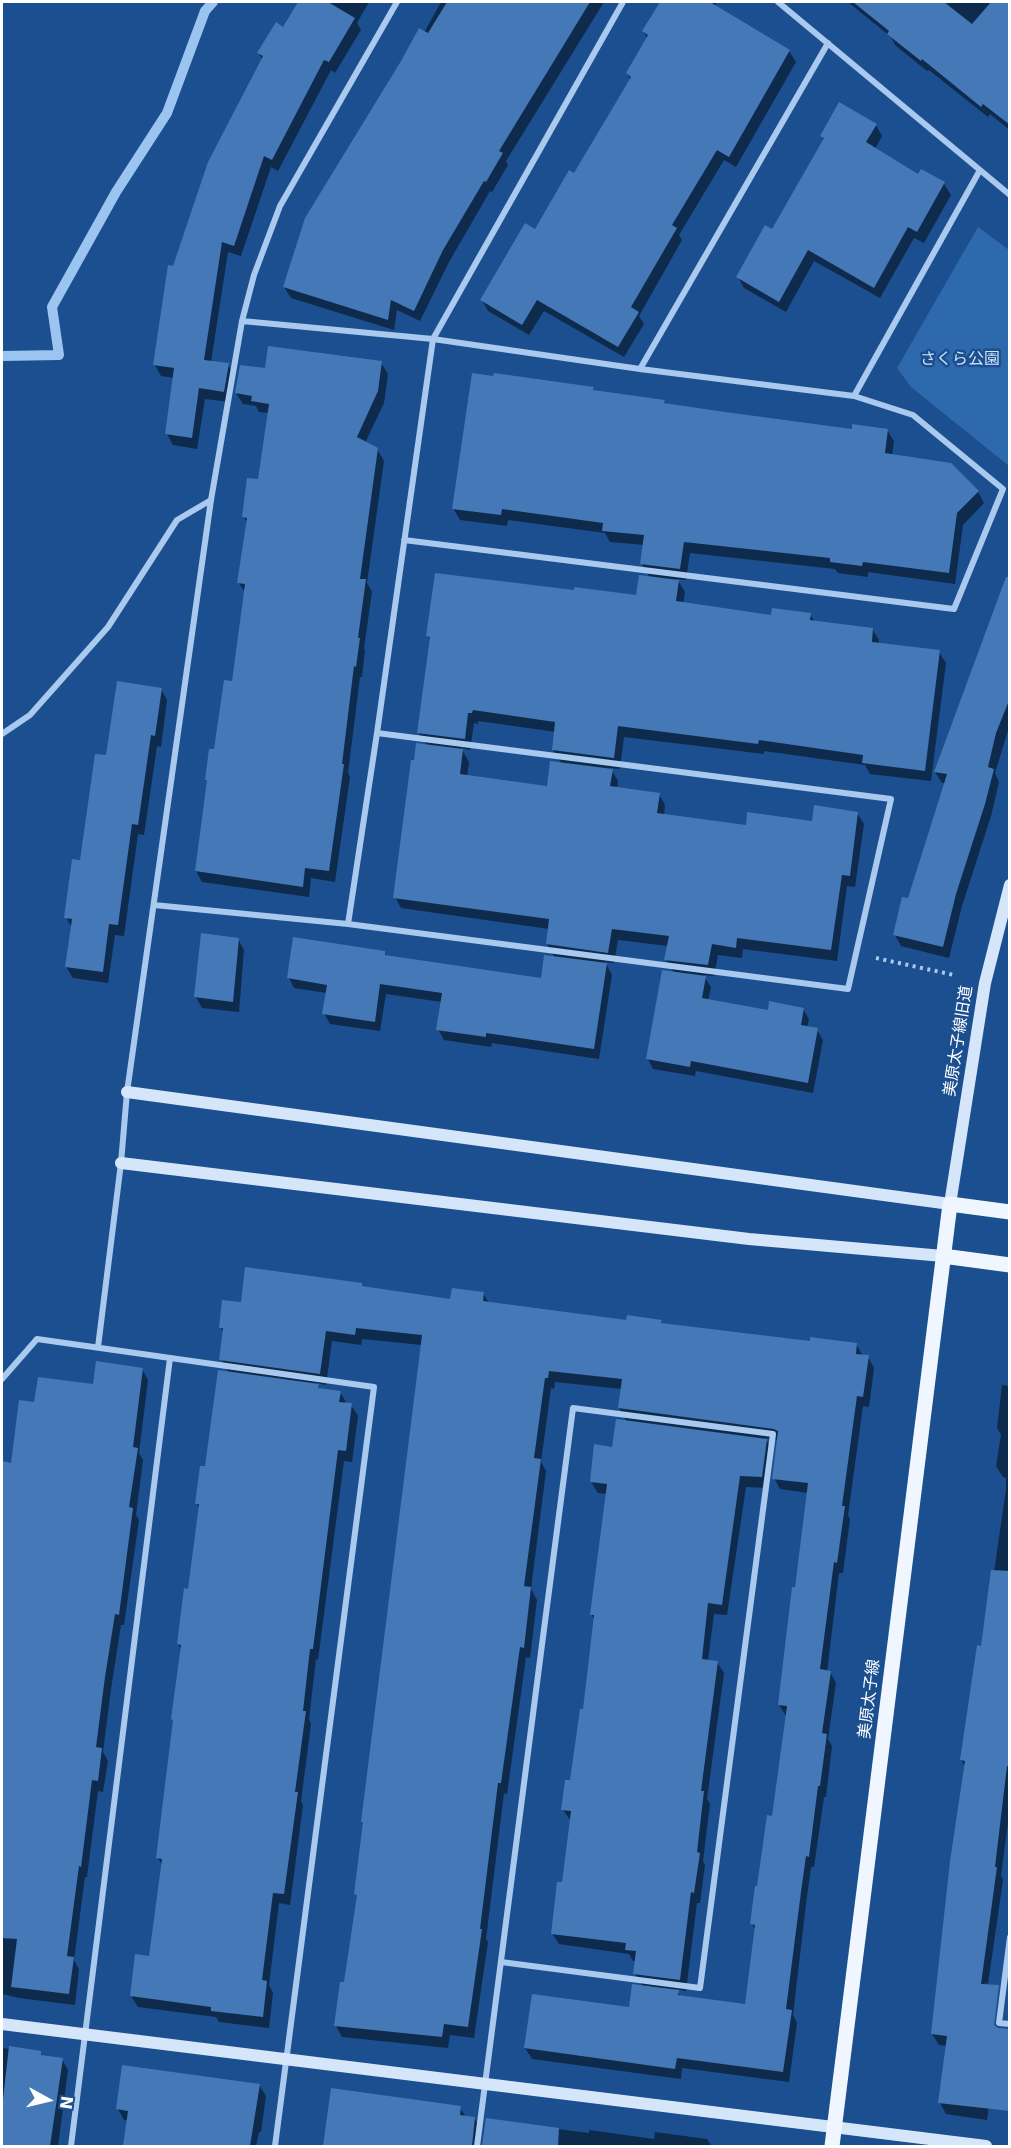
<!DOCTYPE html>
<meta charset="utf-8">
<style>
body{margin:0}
#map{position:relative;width:1011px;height:2148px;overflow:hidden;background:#1b4f8f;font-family:"DejaVu Sans",sans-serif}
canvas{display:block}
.frame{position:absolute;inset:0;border:3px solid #fff;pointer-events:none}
.north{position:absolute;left:18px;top:2070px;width:60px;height:60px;-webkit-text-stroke:4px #1b4f8f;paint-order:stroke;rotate:98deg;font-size:16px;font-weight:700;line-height:24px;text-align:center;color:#fff}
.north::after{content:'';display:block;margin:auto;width:21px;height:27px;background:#fff;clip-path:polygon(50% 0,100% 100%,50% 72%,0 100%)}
</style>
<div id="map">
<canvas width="1011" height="2148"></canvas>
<div class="frame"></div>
<div class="north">N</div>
</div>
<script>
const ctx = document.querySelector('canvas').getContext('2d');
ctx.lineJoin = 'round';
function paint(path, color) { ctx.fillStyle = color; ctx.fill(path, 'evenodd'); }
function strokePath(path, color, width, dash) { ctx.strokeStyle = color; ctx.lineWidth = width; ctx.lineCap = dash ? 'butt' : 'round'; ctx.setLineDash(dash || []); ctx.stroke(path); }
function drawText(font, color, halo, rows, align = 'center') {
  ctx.font = font + ' "DejaVu Sans","Noto Sans JP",sans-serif'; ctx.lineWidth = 5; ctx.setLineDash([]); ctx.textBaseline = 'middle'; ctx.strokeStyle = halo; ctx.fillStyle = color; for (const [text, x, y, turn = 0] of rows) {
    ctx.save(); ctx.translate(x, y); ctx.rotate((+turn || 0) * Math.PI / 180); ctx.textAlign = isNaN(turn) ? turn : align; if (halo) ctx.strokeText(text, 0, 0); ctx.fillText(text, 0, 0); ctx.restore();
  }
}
const green = new Path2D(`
 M978,227L1009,250V466L911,387L897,368Z`);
const shadow = new Path2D(`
 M300,2H369L357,23L361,30L335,73L331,70L278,171L271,167L241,256L228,252L211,362L228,365L235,376L230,402L205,399L197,449L173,445L167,434L175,378L161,376L155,365L174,268L263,60L258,53L284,29Z
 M441,2H604L506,161L508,165L492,192L490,191L449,262L420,321L397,310L394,330L291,298L284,287Z
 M661,2H717L715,6L789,51L796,62L736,167L724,160L679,235L682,240L639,316L644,324L624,357L544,311L529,335L488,311L482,300L535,231L574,175L631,80L627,73L647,38L644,31Z
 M848,2H1010V130L990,114L988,117L929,70L927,71L895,45L891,37Z
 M876,125L882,136L875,149L919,176L944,184L951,195L924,243L914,238L880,298L814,261L786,312L744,288L738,277L773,231L824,140L822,136Z
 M381,363L388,374L384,403L365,443L377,449L384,461L367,583L372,592L364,648L365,650L362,677H360L348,773L350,777L335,882L311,878L309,897L202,882L196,871L208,783L206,779L233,683L246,594L239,583L247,523L244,517L260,481L269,413L259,412L256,406L243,404L236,393L266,370Z
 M593,389L595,391L664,401L666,405L853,430H887L894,441L892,456L978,492L984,503L963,525L955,584L868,572V577L838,573L835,569L690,553L686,580L677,579L685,592L683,604L773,617L810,614L815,622L872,629L879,640L878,644L939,652L946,663L931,781L870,774L865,765L764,751V754L624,737L620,769L610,768L618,781L617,789L659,794L665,805L664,816L747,827L813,822L857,813L864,824L855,887L847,886L837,961L743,949L742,958L718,955L714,976L703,975L711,987L708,1001L769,1012L803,1009L809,1019L807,1028L817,1030L823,1040L813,1093L696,1071L695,1076L653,1069L648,1059L674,973L666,960L668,946L618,940L614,963L605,962L612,975L599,1059L492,1043L491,1047L444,1040L438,1029L442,1002L386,994L380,1031L330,1024L324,1013L327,993L294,988L289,978L384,952L387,956L542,980L555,958L547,944L549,929L401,908L395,897L415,762L427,746L419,733L431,641L428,636L575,592L637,597L650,578L642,564L645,545L610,542L605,533L508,520L507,526L460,520L453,508ZM478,721L556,732L553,750L561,763L548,787L467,777L469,762L461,748L470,750L474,723L478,724Z
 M1010,576V724L995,773L999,782L991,816L962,906L949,958L901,946L895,935L909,900L946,783H942L935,772Z
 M161,689L167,700L161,747L157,746L144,835L138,834L124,936L115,935L108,983L73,978L66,967L72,928L66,917L81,862Z
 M238,939L244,950L239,1012L202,1008L196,997Z
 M361,1285L363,1288L451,1300L483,1293L489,1303L627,1322L661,1321L663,1325L811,1343L856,1344L863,1356L868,1357L874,1368L869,1407L863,1406L848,1515L850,1519L843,1573H839L827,1672H830L836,1683L828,1739L832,1746L826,1797H824L814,1867H811L806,1904L793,2015L797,2023L789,2082L682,2068L681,2079L532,2059L525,2048L631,2008L643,1987L635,1974L637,1961H633L629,1954L559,1944L552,1933L563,1884L571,1821L563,1810L571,1782L584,1711L595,1621L591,1614L607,1494L598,1493L591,1482L613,1449L627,1422L619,1408L622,1389L555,1382L554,1389L551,1388L541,1462L546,1471L531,1589L537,1600L530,1658L526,1657L507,1794L504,1793L486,1939L488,1942L474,2038L450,2035L448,2048L342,2037L336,2026L345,1984L358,1897L356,1894L364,1824L363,1822L422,1345L362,1339L361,1345L332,1341L326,1385L316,1383L320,1390L340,1392L347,1404L351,1405L358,1416L352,1462L344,1461L318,1660L316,1659L309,1719L311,1724L301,1801L303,1805L290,1905L279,1903L269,1985L273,1993L269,2028L219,2022L216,2017L138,2007L131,1996L151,1958L162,1865L158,1858L182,1651L178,1644L190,1591L200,1510L197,1504L229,1373L221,1359L224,1334L221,1328L242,1304ZM765,1438L779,1440L774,1478L780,1489L808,1493L779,1705L786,1716L773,1818L752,1924L756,1931L746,2006L681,1997L676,1989L686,1991L697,1903H700L705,1865L703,1861L710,1804L707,1799L724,1673L717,1662L708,1661L714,1614L727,1615L746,1487L768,1488L773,1451Z
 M142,1369L148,1380L139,1453L143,1460L136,1515L139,1520L124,1625H121L111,1689L103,1752L108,1761L103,1792L98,1791L87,1877H85L74,1960L79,1969L75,2005L19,1998L2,1994V1478L3,1463L12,1464L35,1403Z
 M1002,1385L1010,1386V1807L1001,1876L1003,1880L988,1984L985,1983L977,2047L995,2060L987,2120L946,2114L940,2103L947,2046L939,2045L932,2034L966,1768L961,1760L992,1586L1006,1489V1478L1003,1477L996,1466L1001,1435L997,1428Z
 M2,2048L40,2052L43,2057L62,2059L68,2070L58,2146H2Z
 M259,2085L266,2096L261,2132H259L256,2146H125L129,2121L124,2120L118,2109Z
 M332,2090L460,2108L466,2117L474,2118L481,2129L479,2146H324Z
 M487,2120L589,2133V2130L654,2139L655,2132L707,2139L711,2145L719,2146H484Z`);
const stream = new Path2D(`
 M2,356L59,355L52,307L116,192L167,113L205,11L213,2`);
const building = new Path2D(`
 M298,2H328L355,18L329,62L324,60L272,160L264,156L234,246L222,242L204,360L229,363L224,392L199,388L192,438L165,434L174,368L153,365L168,265L173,266L208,162L263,56L257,53L276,22L283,27Z
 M447,2H590L499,151L503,153L486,182L484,181L443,250L414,311L391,300L388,320L283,287L305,218L401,61L419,28L428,33Z
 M660,2H710L790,50L729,157L717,150L672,225L677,228L631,307L639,312L618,347L537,300L522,325L480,300L525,223L535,229L569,170L574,173L631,77L626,73L648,35L642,31Z
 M853,2H944L972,24L991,2H1010V125L983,104L981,107L922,59L921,61L887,34L889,31Z
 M839,102L877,124L866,142L918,174L921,169L945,182L917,232L908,227L874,288L808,250L779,302L736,277L765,225L772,229L824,138L820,136Z
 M268,346L382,361L378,391L357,437L378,448L360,579H366L358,638H360L356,667L354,666L342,764H344L329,871L305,868L303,887L195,871L207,780H205L209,749H214L224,680L232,681L245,584L237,583L247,518L242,517L247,478L258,479L269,404L251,401L252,396L235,393L240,365L265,368Z
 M472,373L493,376L494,373L594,387L593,390L665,400L664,403L725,412L852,429V424L888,429L885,453L951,463L979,491L957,513L949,573L863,562L862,566L830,562V558L684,542L680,569L640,564L644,535L602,531L603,523L502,509L501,515L452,509Z
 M435,573L574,590V587L636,595L639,575L679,580L676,601L771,615L772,608L811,613L810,620L873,628L872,642L940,650L925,771L862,763L863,755L759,740L758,744L618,726L614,758L552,750L555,722L473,710L472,713H468L465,739L417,733L430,637L426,636Z
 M1006,577H1010V698L996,733L988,767L994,769L985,804L956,894L943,947L893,935L902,897L908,898L947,774L934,772Z
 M117,681L162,688L155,736L151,735L138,825L132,824L118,925L109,924L103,972L65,967L72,919L64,918L72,859L80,860L95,754L106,755Z
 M416,743L463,749L460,774L547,786L550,761L613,769L610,786L660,793L657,813L746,825L747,812L812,821L814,805L858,812L850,876L842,875L831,950L737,938L736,948L712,944L708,965L664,960L669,936L612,929L608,953L546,944L549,919L393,898L411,760H414Z
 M201,933L239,938L233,1002L194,997Z
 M293,937L385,951V955L541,978L544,955L607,963L594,1049L486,1033V1037L436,1030L442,993L380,984L375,1022L322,1014L327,985L287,978Z
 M662,970L706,976L702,998L768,1010L769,1001L804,1008L801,1025L818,1028L808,1083L691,1061L690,1067L646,1059Z
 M245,1267L362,1283V1286L450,1299L452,1288L484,1292L483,1301L626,1320L627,1315L662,1320L661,1323L810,1341V1337L857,1343L856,1354L869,1355L863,1397L857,1396L842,1506H845L837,1563L834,1562L820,1669L831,1671L822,1733L827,1734L820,1786H818L809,1857L806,1856L801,1892L786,2009L792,2010L783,2072L677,2058L675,2069L524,2048L532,1994L629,2007L632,1984L679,1990L678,1995L745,2004L755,1925L750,1924L755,1886H757L767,1815L772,1816L787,1706L778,1705L792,1587H795L808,1483L772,1479L778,1431L774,1429L618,1408L622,1379L549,1371L548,1378H545L534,1458L541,1459L524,1586L531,1587L524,1648L520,1647L501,1783H498L480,1929H482L468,2027L444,2024L442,2037L334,2026L340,1982H344L357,1895L354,1894L363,1822H361L422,1335L356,1328L355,1335L326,1331L320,1374L219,1360L223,1328H219L222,1300L241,1302Z
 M96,1361L143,1368L133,1447L138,1448L129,1507L133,1508L119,1615L115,1614L105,1677L96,1747L102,1748L98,1781L92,1780L81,1867L79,1866L67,1956L74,1957L69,1994L11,1987L17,1939L2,1938V1461L11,1463L19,1400L34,1402L38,1377L93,1384Z
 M218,1370L319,1384L318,1388L341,1391L339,1402L352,1403L346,1451L338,1450L313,1649H310L303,1711H306L295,1792H298L284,1894L273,1893L262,1980L267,1981L263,2017L211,2011V2007L130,1996L135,1954L149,1956L162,1859L156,1858L173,1720L171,1719L181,1645L177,1644L184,1588L188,1589L199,1504H195L200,1466H205Z
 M616,1419L767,1439L762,1477L740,1476L722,1605L708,1603L702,1659L718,1661L701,1791H704L697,1852L700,1853L694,1893L691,1892L680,1980L633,1974L636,1951L625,1950L626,1943L551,1934L557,1882H562L571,1811L561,1810L565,1780H570L580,1709H583L594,1615H590L607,1484L590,1482L594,1444L612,1447Z
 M991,1570L1010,1571V1767L1007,1766L995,1867H997L981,1984L999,1985L994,2025L998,2028L1010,2029V2111L938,2103L947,2036L931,2034L950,1861L965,1761L960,1760L977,1645L981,1646Z
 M9,2046L41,2051V2055L63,2058L50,2146H2V2108Z
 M122,2065L260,2084L250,2146H123L128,2111L116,2109Z
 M331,2088L461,2106L460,2115L475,2117L472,2146H323Z
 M486,2118L559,2128L558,2146H482Z`);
const path = new Path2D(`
 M876,958L954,975`);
const street = new Path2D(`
 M778,2L1010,195
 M242,321L433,339L640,369L854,396L980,170
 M640,369L828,43
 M404,540L954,609L1003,489L913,415L854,396
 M2,734L30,715L108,627L177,520L211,500
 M154,905L348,924L848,989L891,799L377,733
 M348,924L377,733L433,339L623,2
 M98,1347L121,1163L127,1092L211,500L242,321L254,275L280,206L397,2
 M2,1379L37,1339L374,1387L275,2146
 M1010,1937L999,2023L1010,2024
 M71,2146L170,1358
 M477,2146C508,1900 541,1654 573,1408L773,1434L700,1988L501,1962`);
const secondary = new Path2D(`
 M127,1092L950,1204L985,983L1010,885
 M121,1163L749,1239L943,1256
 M2,2024L986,2146`);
const primary = new Path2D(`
 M943,1256L1010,1265
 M832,2146L950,1204L1010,1212`);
const parkNames = [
 ["さくら公園",960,360]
];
const streetNames = [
 ["美原太子線旧道",959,1041,-81],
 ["美原太子線",870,1699,-83]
];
paint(green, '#2e69ad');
paint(shadow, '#0007');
strokePath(stream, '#9cc4f0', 10);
paint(building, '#4478b7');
strokePath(path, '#a9c9ee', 4, [3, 4.5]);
strokePath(street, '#a9c9ee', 6);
strokePath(secondary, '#d6e6fa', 12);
strokePath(primary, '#f0f6ff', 15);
drawText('16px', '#cfe3fa', '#1b4f8f', parkNames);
drawText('16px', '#fff', '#1b4f8f', streetNames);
</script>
